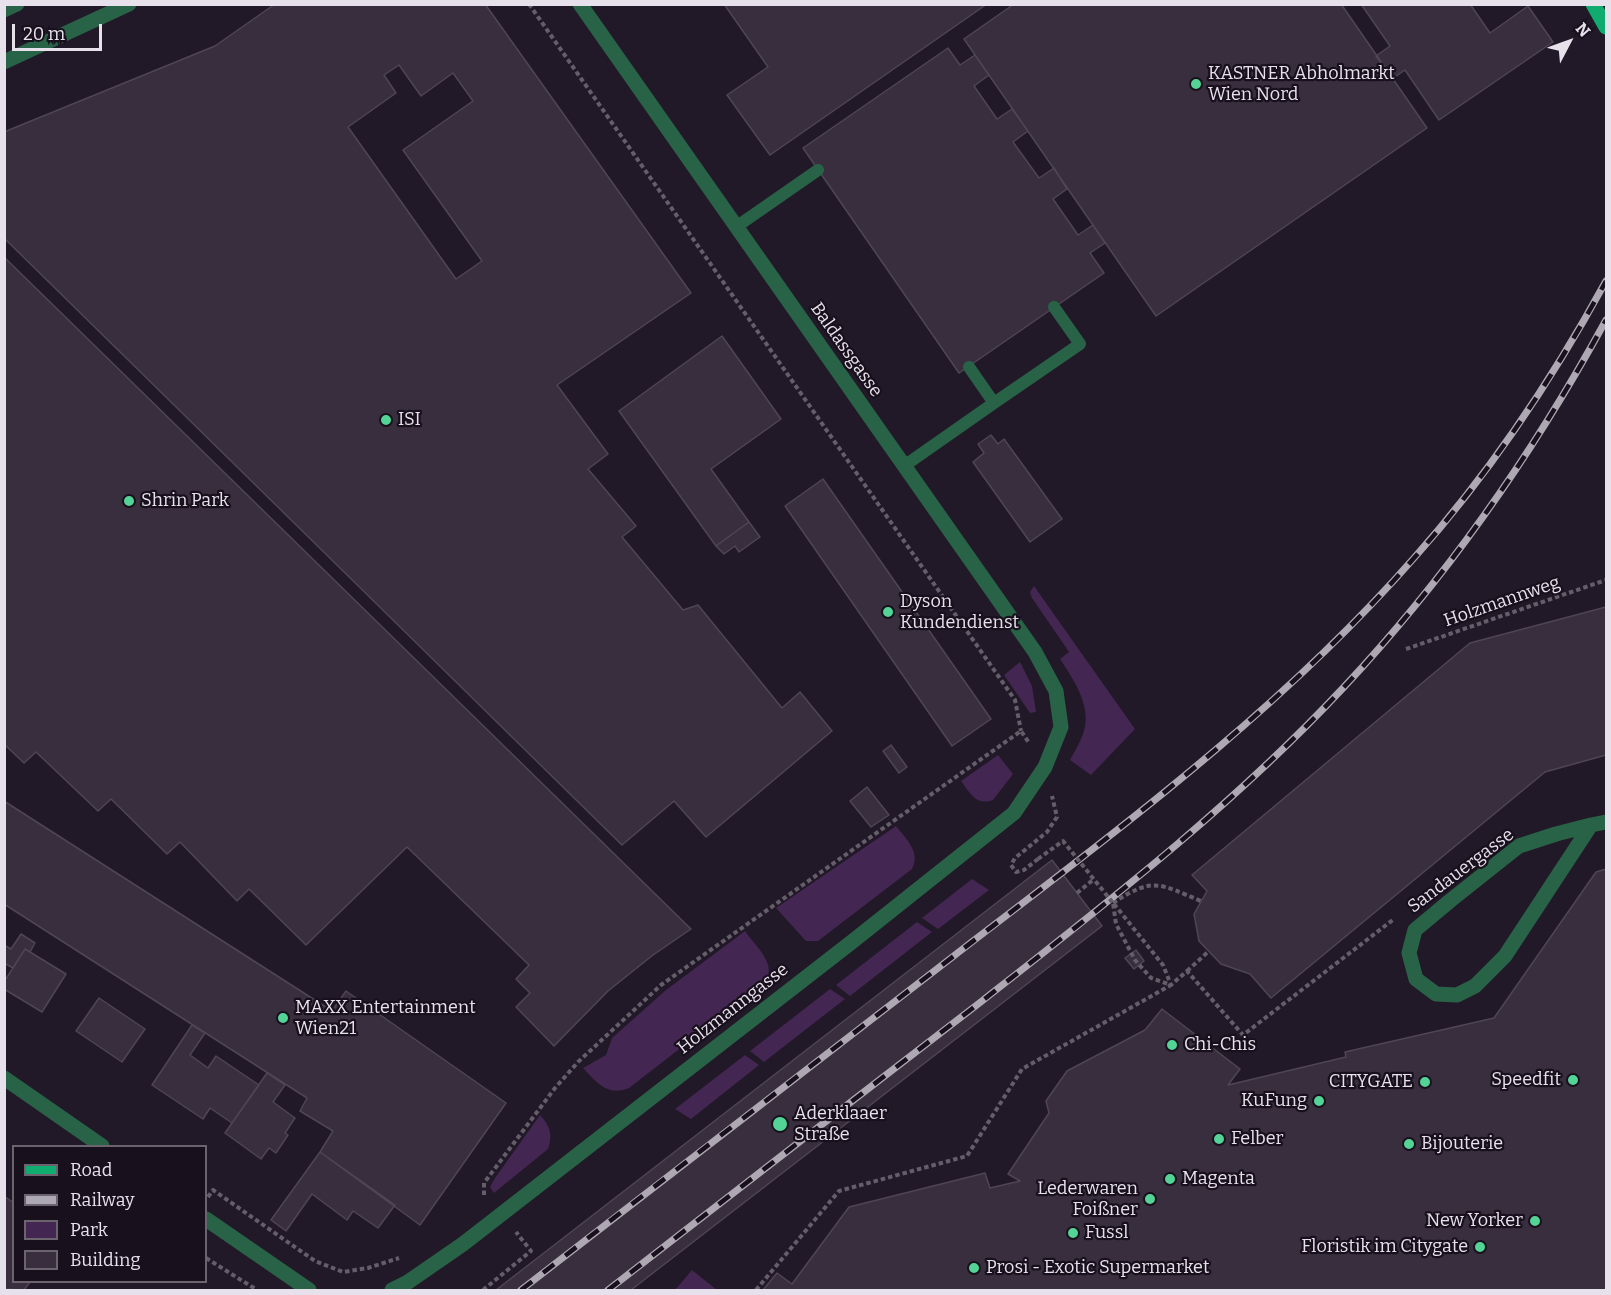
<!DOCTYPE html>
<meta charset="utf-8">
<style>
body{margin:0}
#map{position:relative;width:1611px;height:1295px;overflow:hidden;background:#211927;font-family:Bitter,serif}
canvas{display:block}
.frame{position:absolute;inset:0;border:6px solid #e7e1eb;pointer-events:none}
.legend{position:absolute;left:12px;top:1145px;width:195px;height:138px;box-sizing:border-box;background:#18101d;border:2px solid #6b646f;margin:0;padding:8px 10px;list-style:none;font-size:18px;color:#e7e1eb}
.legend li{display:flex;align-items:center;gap:12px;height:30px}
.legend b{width:30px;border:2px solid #6b646f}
.north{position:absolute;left:1539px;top:12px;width:60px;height:60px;-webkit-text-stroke:4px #18101d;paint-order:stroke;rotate:49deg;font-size:16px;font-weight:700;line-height:24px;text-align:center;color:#e7e1eb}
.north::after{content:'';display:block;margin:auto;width:21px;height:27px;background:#e7e1eb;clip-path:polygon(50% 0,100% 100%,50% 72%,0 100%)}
.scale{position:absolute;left:12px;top:24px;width:90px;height:27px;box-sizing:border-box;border:3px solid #e7e1eb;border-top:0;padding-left:8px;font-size:18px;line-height:21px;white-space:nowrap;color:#e7e1eb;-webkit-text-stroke:4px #18101d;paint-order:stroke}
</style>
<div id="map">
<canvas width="1611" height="1295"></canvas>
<div class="frame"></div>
<ul class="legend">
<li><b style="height:8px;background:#0fab6f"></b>Road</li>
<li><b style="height:8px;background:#aea8b3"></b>Railway</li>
<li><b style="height:16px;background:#432652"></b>Park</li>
<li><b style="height:16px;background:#382e3e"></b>Building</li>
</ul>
<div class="north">N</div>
<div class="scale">20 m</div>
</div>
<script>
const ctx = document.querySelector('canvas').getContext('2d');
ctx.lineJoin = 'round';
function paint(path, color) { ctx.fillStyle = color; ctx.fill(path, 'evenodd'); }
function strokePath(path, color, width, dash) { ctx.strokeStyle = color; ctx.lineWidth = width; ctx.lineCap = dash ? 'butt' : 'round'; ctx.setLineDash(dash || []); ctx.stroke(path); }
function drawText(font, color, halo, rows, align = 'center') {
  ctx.font = font + ' Bitter,serif'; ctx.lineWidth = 4.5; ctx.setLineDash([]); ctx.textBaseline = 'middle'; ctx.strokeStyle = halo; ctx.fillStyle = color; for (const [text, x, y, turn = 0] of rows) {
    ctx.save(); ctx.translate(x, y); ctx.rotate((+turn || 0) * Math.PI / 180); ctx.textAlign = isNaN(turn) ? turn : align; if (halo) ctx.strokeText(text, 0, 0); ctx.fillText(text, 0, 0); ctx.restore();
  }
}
const green = new Path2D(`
 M1034,586L1135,729L1091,775L1070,760C1074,752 1080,743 1083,734C1093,708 1074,680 1060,659L1069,652L1032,598L1030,592Z
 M1020,662L1032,686L1036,712L1030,713L1004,675Z
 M998,755L1013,774L993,800C976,806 970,793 961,781Z
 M896,826C906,839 921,852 912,869L818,941H806L776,908Z
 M972,879L989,890L938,929L922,918Z
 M917,922L932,932L850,996L836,985Z
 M745,931C756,947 781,967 762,985L629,1088C608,1097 596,1082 583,1068L606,1055L612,1038L666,990Z
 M830,989L845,999L764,1062L750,1051Z
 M745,1055L759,1065L691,1119L675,1109Z
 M540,1115C550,1126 553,1134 548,1149L494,1193L490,1187L495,1178Z
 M692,1270L717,1290H675Z`);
const building = new Path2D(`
 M275,4H485L691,293L557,385L608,454L588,469L636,526L622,537L683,610L698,605L782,708L800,692L832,731L706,837L674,801L622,845L4,238V132L215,46ZM399,65L421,96L453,73L473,101L403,150L482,261L456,279L348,127L396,93L384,75Z
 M724,4H987L770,155L727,95L768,67Z
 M1014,4H1341L1427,128L1156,316L964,39Z
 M1361,4H1470L1490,33L1528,6L1553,42L1439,120L1405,70L1392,79L1376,56L1390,46Z
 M948,48L960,65L975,55L989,75L974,86L997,119L1012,109L1028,131L1013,142L1039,178L1054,168L1067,189L1053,199L1078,235L1093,225L1105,243L1090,253L1104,273L959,373L803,148Z
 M4,257L691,929L653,955L608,991L554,1046L516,1007L530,993L516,979L529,965L407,847L306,945L249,889L237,901L180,842L167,854L111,799L98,811L36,752L24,763L4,744Z
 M722,336L781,419L711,469L749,522L716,546L619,411Z
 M991,435L998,444L1004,439L1062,519L1030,542L973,462L984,453L978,444Z
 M823,479L991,719L952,746L785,506Z
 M749,522L760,537L739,552L735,546L724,554L716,546Z
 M1606,607V755L1545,772L1271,998L1250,974L1221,964L1199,941L1194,914L1207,891L1192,875L1470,643Z
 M891,745L907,767L899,773L883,751Z
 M867,787L889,815L871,827L850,801Z
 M4,801L332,1011L346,991L506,1103L420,1225L320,1152L333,1131L300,1111L307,1098L4,904Z
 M1052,860L1102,926L631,1290H496Z
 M1606,869V1290H763L777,1273L792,1284L849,1207L985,1173L990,1188L1020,1181L1008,1174L1049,1113L1046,1101L1067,1071L1145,1030L1162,1009L1240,1069L1228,1085L1346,1057L1345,1052L1494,1018L1596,872Z
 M21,934L35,943L30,952L25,949L13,968L4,963V945L11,949Z
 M25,949L66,974L42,1012L4,989V982Z
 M1136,950L1144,961L1134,969L1125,958Z
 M99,998L145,1029L122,1062L76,1031Z
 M192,1025L205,1033L190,1055L208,1068L216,1056L259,1085L232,1123L210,1108L203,1119L152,1085Z
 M267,1073L285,1085L273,1102L295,1118L285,1133L288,1135L276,1153L269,1148L261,1159L225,1133Z
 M320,1152L395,1205L378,1228L353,1211L347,1220L312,1194L286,1231L271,1220Z
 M4,1196L14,1203V1282H30L24,1290L4,1289Z`);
const path = new Path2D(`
 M529,4L1015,700L1021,731
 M1406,649L1606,580
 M1038,859L1024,870L1016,872L1011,865L1015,858L1047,832L1057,817L1052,796
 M1077,893L1094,879
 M1113,903C1154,876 1159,884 1201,901
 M1114,904L1163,965L1171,985L1187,971L1243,1035L1394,919
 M1187,971L1209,951
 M484,1195V1183L555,1088L578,1062L661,985L1021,731L1029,743
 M208,1197L213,1190L315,1261L343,1272L368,1268L399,1258
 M206,1258L257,1290
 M483,1290L531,1251L516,1232
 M756,1290L839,1191L967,1156L1022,1069L1171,985L1151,978L1135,960L1116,924L1113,903`);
const lane = new Path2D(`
 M736,227L818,170
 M994,403L1080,344L1054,307
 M904,466L994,403L969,367`);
const street = new Path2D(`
 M4,10L17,4
 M4,62L129,4
 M1591,825L1505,956L1475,986L1457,995L1436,994L1416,979L1409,953L1415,930L1451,900L1519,846L1556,834L1591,825L1606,822
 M4,1078L102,1146
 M206,1219L309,1290
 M392,1290L408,1282L463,1244L853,941L1014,813L1045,767L1061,727L1056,691L1035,652L580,4`);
const primary = new Path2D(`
 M1593,4L1606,27`);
const rail = new Path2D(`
 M521,1290C665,1178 810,1067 955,955C1115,832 1280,711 1414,558C1489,474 1552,380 1606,281
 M608,1290C732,1194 857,1097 982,1001C1108,902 1235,804 1344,687C1447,577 1534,452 1606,320`);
const pathBridge = new Path2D(`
 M1038,859L1063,841L1113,903`);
const markers = [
 [1196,84,6,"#53d396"],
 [386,420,6,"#53d396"],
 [129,501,6,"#53d396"],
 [888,612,6,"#53d396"],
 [283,1018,6,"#53d396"],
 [1172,1045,6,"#53d396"],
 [1573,1080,6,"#53d396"],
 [1425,1082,6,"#53d396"],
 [1319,1101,6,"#53d396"],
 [780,1124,8,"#53d396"],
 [1219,1139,6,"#53d396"],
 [1409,1144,6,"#53d396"],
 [1170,1179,6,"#53d396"],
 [1150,1199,6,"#53d396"],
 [1535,1221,6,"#53d396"],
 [1073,1233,6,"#53d396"],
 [1480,1247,6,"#53d396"],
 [974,1268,6,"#53d396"]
];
const poiNames = [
 ["KASTNER Abholmarkt",1208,74],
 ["Wien Nord",1208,95],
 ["ISI",398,420],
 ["Shrin Park",141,501],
 ["Dyson",900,602],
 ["Kundendienst",900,623],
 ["MAXX Entertainment",295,1008],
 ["Wien21",295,1029],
 ["Chi-Chis",1184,1045],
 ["Speedfit",1561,1080,"right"],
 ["CITYGATE",1413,1082,"right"],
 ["KuFung",1307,1101,"right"],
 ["Aderklaaer",794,1114],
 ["Straße",794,1135],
 ["Felber",1231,1139],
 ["Bijouterie",1421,1144],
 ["Magenta",1182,1179],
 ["Lederwaren",1138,1189,"right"],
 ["Foißner",1138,1210,"right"],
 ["New Yorker",1523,1221,"right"],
 ["Fussl",1085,1233],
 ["Floristik im Citygate",1468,1247,"right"],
 ["Prosi - Exotic Supermarket",986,1268]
];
const streetNames = [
 ["Baldassgasse",846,350,55],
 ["Holzmannweg",1502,602,-19],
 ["Sandauergasse",1461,871,-37],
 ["Holzmanngasse",733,1009,-38]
];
paint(green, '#432652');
paint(building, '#382e3e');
strokePath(building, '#4f4555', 1.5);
strokePath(path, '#655d6a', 4, [4.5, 3]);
strokePath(lane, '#296347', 12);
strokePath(street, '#296347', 15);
strokePath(primary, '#0fab6f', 15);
strokePath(rail, '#aea8b3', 7);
strokePath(rail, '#18101d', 4.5, [14]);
strokePath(pathBridge, '#655d6a', 4, [4.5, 3]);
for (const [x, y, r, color] of markers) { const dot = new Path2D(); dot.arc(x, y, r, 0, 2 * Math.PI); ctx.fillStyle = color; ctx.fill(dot); strokePath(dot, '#18101d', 2); }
drawText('18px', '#e7e1eb', '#18101d', poiNames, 'left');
drawText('18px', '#e7e1eb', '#18101d', streetNames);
</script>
